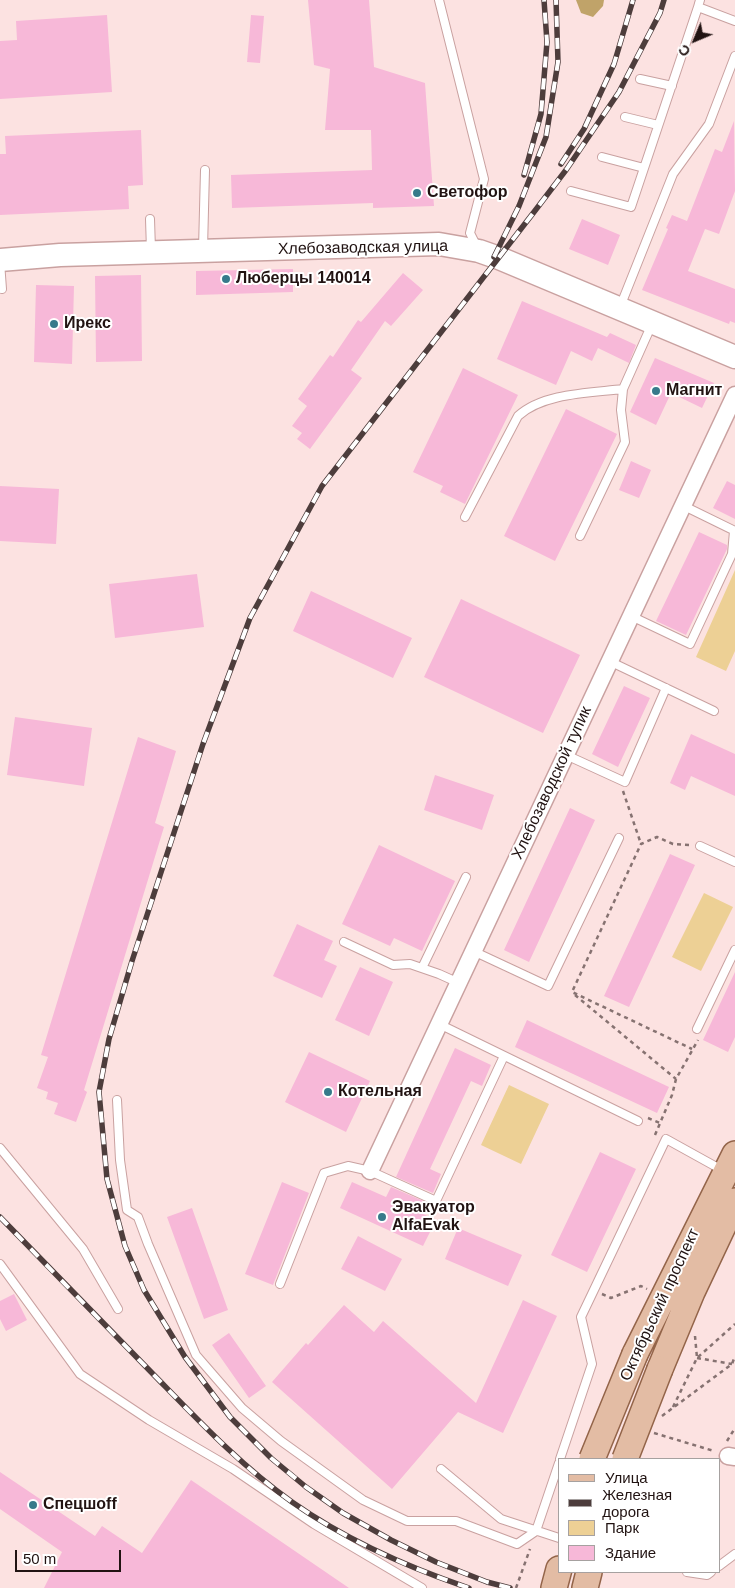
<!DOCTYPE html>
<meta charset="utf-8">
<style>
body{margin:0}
#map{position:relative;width:735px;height:1588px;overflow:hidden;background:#fce2e1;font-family:Helvetica,sans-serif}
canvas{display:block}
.legend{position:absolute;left:558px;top:1458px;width:162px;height:115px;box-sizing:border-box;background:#fff;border:1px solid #a6a1a0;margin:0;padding:6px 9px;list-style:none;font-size:15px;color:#211312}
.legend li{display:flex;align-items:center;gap:10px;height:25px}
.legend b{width:25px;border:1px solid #a6a1a0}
.north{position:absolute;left:670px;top:15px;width:50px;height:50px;-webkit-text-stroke:4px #fff;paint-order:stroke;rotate:225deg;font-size:14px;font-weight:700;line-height:20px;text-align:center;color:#211312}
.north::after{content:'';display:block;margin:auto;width:18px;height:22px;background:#211312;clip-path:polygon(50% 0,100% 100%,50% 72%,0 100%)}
.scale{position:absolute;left:15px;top:1550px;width:106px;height:22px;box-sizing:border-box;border:2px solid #211312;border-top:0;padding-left:6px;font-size:15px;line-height:18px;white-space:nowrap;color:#211312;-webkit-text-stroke:4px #fff;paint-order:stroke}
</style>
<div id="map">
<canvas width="735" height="1588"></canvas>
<ul class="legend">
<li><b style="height:6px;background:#e3bca4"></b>Улица</li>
<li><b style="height:6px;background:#4d3d3c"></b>Железная дорога</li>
<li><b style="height:14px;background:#edd095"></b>Парк</li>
<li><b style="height:14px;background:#f7b8d8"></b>Здание</li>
</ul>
<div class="north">С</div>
<div class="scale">50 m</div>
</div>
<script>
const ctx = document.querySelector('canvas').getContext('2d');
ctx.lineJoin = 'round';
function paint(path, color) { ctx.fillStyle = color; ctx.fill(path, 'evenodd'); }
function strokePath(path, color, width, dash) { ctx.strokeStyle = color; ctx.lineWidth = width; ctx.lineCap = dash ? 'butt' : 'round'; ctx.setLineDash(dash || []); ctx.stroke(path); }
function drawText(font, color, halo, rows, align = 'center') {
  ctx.font = font + ' Helvetica,sans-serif'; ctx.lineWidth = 4; ctx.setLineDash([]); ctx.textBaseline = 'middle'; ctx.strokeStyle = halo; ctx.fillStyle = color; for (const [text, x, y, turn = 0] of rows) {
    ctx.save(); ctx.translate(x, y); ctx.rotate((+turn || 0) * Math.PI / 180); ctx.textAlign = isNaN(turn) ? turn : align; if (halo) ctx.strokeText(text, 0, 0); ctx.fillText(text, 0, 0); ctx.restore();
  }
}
const green = new Path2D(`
 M735,570V651L726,671L696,657Z
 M704,893L733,907L701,971L672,957Z
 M509,1085L549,1104L521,1164L481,1145Z`);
const forest = new Path2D(`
 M576,0H604L603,6L593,17L581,13Z`);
const building = new Path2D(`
 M308,0H369L374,67L425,83L434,206L373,208V203L232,208L231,175L372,170L371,130H325L330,69L314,65Z
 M107,15L112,92L0,99V41L17,40L16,21Z
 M251,15L264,16L260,63L247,62Z
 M734,121L735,191L719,234L705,229L688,271L735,289V323L730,321L729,324L642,290L668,229L666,228L672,215L687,221L715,149L722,152Z
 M141,130L143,185L128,186L129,209L0,215V154H6L5,136Z
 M582,219L620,235L608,265L569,249Z
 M293,269V292L196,295V271Z
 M403,273L423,290L391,326L385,321L351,370L362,378L310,449L297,439L302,433L292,426L307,406L298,399L330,355L333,357L358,320L361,322Z
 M141,275L142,361L96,362L95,276Z
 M36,285L74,286L72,364L34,362Z
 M522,301L607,337L610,333L636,345L629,363L598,348L592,361L571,351L556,385L497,359Z
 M655,358L714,383L702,408L671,393L656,425L630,412Z
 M463,368L518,395L465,504L440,492L443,486L413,472Z
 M566,409L617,434L555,561L504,536Z
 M631,461L651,470L639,498L619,490Z
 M727,481L735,485V519L713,508Z
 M0,486L59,489L56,544L0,541Z
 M699,532L727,545V549L686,635L656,621Z
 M197,574L204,627L115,638L109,584Z
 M311,591L412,638L393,678L293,631Z
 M461,599L580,655L543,733L424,677Z
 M624,686L650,698L618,767L592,754Z
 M15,717L92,728L84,786L7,775Z
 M691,734L735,754V796L691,776L685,790L670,783Z
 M138,737L176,751L155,823L164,827L84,1090L87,1092L76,1122L54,1114L58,1103L46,1099L48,1092L37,1088L48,1057L41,1055Z
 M435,775L494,795L482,830L424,810Z
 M570,808L595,820L529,962L504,950Z
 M379,845L455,881L422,951L394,938L390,946L342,924Z
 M670,854L695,865L629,1007L604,996Z
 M297,924L333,941L324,960L337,966L322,998L273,976Z
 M360,967L393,982L369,1036L335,1020Z
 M735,972V1037L728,1052L703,1040Z
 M527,1020L669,1087L657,1113L515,1047Z
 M455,1048L491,1065L482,1086L471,1081L430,1169L441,1174L433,1193L396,1177Z
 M309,1052L370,1081L346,1132L285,1102Z
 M600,1152L636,1169L587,1272L551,1255Z
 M282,1182L309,1193L273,1285L245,1274Z
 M352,1182L386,1197L391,1187L428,1203L423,1214L436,1220L423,1246L340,1208Z
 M192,1208L228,1310L204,1319L167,1217Z
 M458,1228L522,1255L508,1286L445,1259Z
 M358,1236L402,1259L385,1291L341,1269Z
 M14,1294L27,1320L6,1331L0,1319V1301Z
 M523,1300L557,1316L503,1433L458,1412L392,1489L272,1382L306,1343L308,1345L344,1305L374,1332L383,1321L476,1403Z
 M229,1333L266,1386L249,1398L212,1345Z
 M0,1472L95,1536L102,1526L142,1553L191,1480L349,1588H44L62,1552L0,1509Z`);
const path = new Path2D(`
 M623,791L641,844
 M689,845L673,844L657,837L641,844L572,992L692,1049
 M575,995L676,1079
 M648,1118L660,1123
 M655,1135L672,1095L676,1079L698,1040
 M602,1294L611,1298L641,1286L647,1289
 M695,1336L697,1358
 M697,1358L732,1364
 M673,1407L697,1358L735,1324
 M662,1416L732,1364L735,1356
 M654,1433L714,1451
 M727,1441L735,1428
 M516,1588L530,1549`);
const lane = new Path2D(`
 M439,0L484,179L470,233L477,247
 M700,0L698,7L735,21
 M640,79L672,86
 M625,117L658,125
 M602,157L644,168
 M571,191L631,207L698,7
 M150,219L151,250
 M203,249L205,170
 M0,262L2,289
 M620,307L673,174L709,124L735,56
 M684,506L735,531
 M465,517L518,416C543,393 590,393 623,389L652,324
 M580,536L625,442L621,410L623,389
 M631,616L690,644L732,554L734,531
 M609,661L714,711
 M566,755L625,782L666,688
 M700,846L735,862
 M344,942L393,965L410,964L439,974L459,983
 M473,951L548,986L619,838
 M422,968L466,877
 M439,1024L638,1121
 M697,1029L735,950
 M117,1100L120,1160L127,1210L138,1217L148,1244L196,1355L242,1408L281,1441L363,1500L407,1521H456L517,1544L536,1531L559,1463
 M0,1148L83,1249L118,1309
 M0,1264L80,1374L149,1420L233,1469L314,1524L422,1588
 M280,1284L324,1173L348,1166L370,1171L436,1201L504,1056
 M560,1459L592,1364L581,1317L666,1139L722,1170
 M441,1469L501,1519L559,1538
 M719,1566L735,1554
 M687,1572L707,1575L711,1572`);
const street = new Path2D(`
 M370,1171L735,395
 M728,1456L735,1457`);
const secondary = new Path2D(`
 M0,260L60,255L439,244L479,251L499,258L735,357`);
const primary = new Path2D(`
 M635,1354L735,1154
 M660,1369L692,1292L735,1201
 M554,1588L559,1569
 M585,1588L589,1572`);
const rail = new Path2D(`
 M561,164L584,129L614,64L633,0
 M524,175L541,114L547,42L544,0
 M494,257L519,206L546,137L558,62L556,0
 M0,1217C51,1270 102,1322 153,1374C197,1419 241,1466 292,1502C346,1540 407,1567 469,1588
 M510,1588L487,1582L436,1562L391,1540L343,1513L306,1487L271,1458L230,1417L185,1357L144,1290L125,1246L107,1179L99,1092L109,1039L132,961L203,744L250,618L322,486L534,212L566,170L619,92L660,13L664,0`);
const primaryBridge = new Path2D(`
 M592,1459L635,1354
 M625,1459L660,1369`);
const markers = [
 [417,193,5,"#377a8b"],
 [226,279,5,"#377a8b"],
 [54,324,5,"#377a8b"],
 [656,391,5,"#377a8b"],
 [328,1092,5,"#377a8b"],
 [382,1217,5,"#377a8b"],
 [33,1505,5,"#377a8b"]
];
const poiNames = [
 ["Светофор",427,193],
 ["Люберцы 140014",236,279],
 ["Ирекс",64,324],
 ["Магнит",666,391],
 ["Котельная",338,1092],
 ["Эвакуатор",392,1208],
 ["AlfaEvak",392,1226],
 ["Спецшoff",43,1505]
];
const streetNames = [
 ["Хлебозаводская улица",363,248,-1],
 ["Хлебозаводской тупик",552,783,-65],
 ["Октябрьский проспект",660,1305,-65]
];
paint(green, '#edd095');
paint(forest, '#c0a369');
paint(building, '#f7b8d8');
strokePath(lane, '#c9a1a0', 10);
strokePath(street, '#c9a1a0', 19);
strokePath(secondary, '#c9a1a0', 25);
strokePath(primary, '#936449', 28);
strokePath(path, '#867271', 2.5, [4, 4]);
strokePath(lane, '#fff', 8);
strokePath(street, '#fff', 16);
strokePath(secondary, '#fff', 22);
strokePath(primary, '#e3bca4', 25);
strokePath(rail, '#4d3d3c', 5.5);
strokePath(rail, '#fff', 4, [11]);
strokePath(primaryBridge, '#936449', 28, []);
strokePath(primaryBridge, '#e3bca4', 25);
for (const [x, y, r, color] of markers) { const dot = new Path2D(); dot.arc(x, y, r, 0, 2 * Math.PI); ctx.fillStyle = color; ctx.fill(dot); strokePath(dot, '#fff', 2); }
drawText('bold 16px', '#211312', '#fff', poiNames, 'left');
drawText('16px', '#211312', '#fff', streetNames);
</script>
